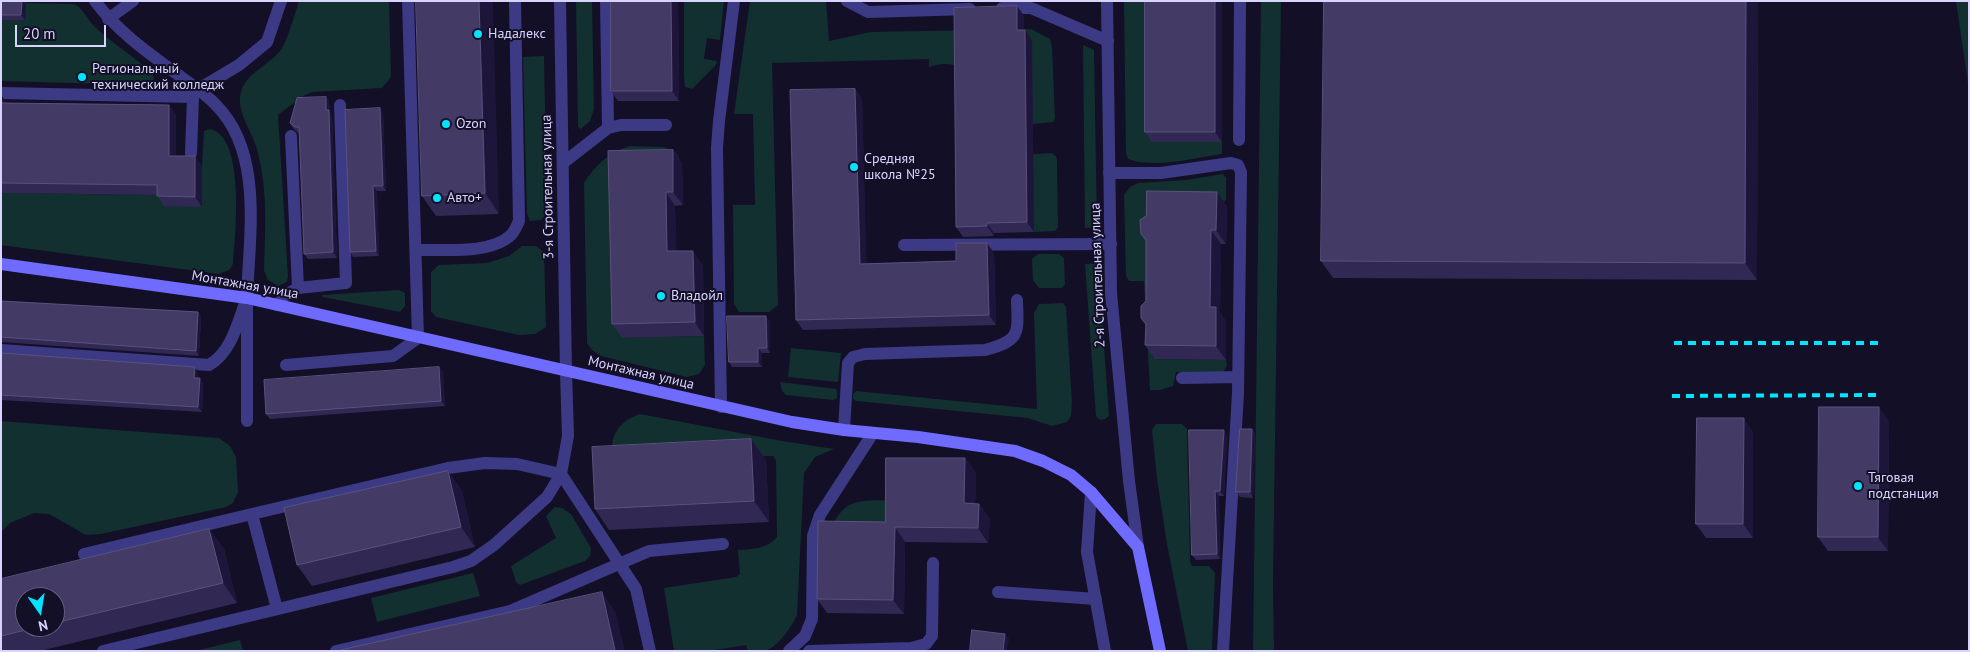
<!DOCTYPE html>
<meta charset="utf-8">
<style>
body{margin:0}
#map{position:relative;width:1970px;height:652px;overflow:hidden;background:#130f26;font-family:"PT Sans",sans-serif}
canvas{display:block}
.frame{position:absolute;inset:0;border:2px solid #d9d4ff;pointer-events:none}
.north{position:absolute;left:15px;top:587px;width:50px;height:50px;box-sizing:border-box;background:#130f26;border:1px solid #625e7d;border-radius:50%;rotate:167deg;font-size:14px;font-weight:700;line-height:20px;text-align:center;color:#d9d4ff}
.north::after{content:'';display:block;margin:auto;width:18px;height:22px;background:#00e5ff;clip-path:polygon(50% 0,100% 100%,50% 72%,0 100%)}
.scale{position:absolute;left:15px;top:25px;width:91px;height:22px;box-sizing:border-box;border:2px solid #d9d4ff;border-top:0;padding-left:6px;font-size:15px;line-height:18px;white-space:nowrap;color:#d9d4ff;-webkit-text-stroke:4px #130f26;paint-order:stroke}
</style>
<div id="map">
<canvas width="1970" height="652"></canvas>
<div class="frame"></div>
<div class="north">N</div>
<div class="scale">20 m</div>
</div>
<script>
const ctx = document.querySelector('canvas').getContext('2d');
ctx.lineJoin = 'round';
function paint(path, color) { ctx.fillStyle = color; ctx.fill(path, 'evenodd'); }
function strokePath(path, color, width, dash) { ctx.strokeStyle = color; ctx.lineWidth = width; ctx.lineCap = dash ? 'butt' : 'round'; ctx.setLineDash(dash || []); ctx.stroke(path); }
function drawText(font, color, halo, rows, align = 'center') {
  ctx.font = font + ' "PT Sans",sans-serif'; ctx.lineWidth = 4; ctx.setLineDash([]); ctx.textBaseline = 'middle'; ctx.strokeStyle = halo; ctx.fillStyle = color; for (const [text, x, y, turn = 0] of rows) {
    ctx.save(); ctx.translate(x, y); ctx.rotate((+turn || 0) * Math.PI / 180); ctx.textAlign = isNaN(turn) ? turn : align; if (halo) ctx.strokeText(text, 0, 0); ctx.fillText(text, 0, 0); ctx.restore();
  }
}
const green = new Path2D(`
 M299,1H389L391,77L382,88L312,92L303,96L278,115L288,276L287,282L278,286L268,280L264,271C265,231 268,192 258,153C254,133 235,112 241,92C245,74 269,65 280,51C287,43 295,13 299,1Z
 M576,1H592L594,109L590,121L581,129L578,127Z
 M684,1H724L720,40L707,38L704,59L717,61L716,65L692,89L685,87L684,76Z
 M750,1H826L829,41L871,32L1031,29L1050,39L1052,47L1055,118L1053,122L1033,124L1031,40L961,67C950,63 940,63 929,67V59L772,63L778,305L769,312H739L734,304L733,205H755L753,114H734Z
 M1124,1H1152V142H1222V154C1193,158 1157,169 1128,159L1126,153Z
 M1261,1H1281L1273,584L1274,651H1253Z
 M1956,1H1969V90Z
 M26,3L74,4C84,9 87,19 95,27C113,44 135,57 153,74L154,80L149,84L141,85L1,81V20H25Z
 M1083,45L1094,50L1097,227L1085,228Z
 M544,56L547,213L541,220L530,221L527,214L523,57Z
 M210,129C246,136 235,238 233,264L229,270L219,274L1,245V193L164,195L202,166L204,131Z
 M630,146L664,147L676,153L682,164L619,165L622,338L704,336L705,365L699,374L687,377L601,356L592,350L587,343L584,183C595,165 610,152 630,146Z
 M1051,153L1056,156L1057,160L1058,227L1055,231L1034,232L1033,154Z
 M1223,174L1226,178V200L1219,206L1155,359L1226,360L1227,366L1223,372H1176L1173,386L1160,390H1150L1144,281H1129L1126,276L1124,195L1130,187L1138,183L1186,180Z
 M522,246H536L544,252L546,327L535,334L519,335L436,317L431,311V272L439,265L487,263L509,256Z
 M1038,254H1059L1064,258L1065,284L1062,288H1039L1033,280L1032,259Z
 M1098,263L1109,416L1105,419L1100,420L1096,416L1085,264Z
 M399,290L405,293V306L400,312L323,297L322,295Z
 M1063,303L1066,307L1072,402L1071,416L1067,422L1052,426L1028,418L856,401L853,399V394L856,391L1037,409L1034,313L1039,304Z
 M791,348L841,353L838,382L788,377Z
 M780,382L836,389L837,392V398L833,400L786,395L782,391Z
 M640,414L782,441L834,449L815,457L804,473L797,615C792,626 778,648 764,651C759,652 753,651 748,651L746,645L709,651H674L664,588L736,577L740,574L738,550C753,549 767,549 777,537L776,461L773,456L623,460L612,452C611,432 622,420 640,414Z
 M1,421L219,438L230,446L236,457L238,492L233,503L226,507L101,534L86,535L49,514L34,513L10,523L1,532Z
 M1156,424H1182L1187,429L1190,562L1192,566H1209L1215,573L1212,651H1188L1167,544L1157,479L1152,430Z
 M896,500L895,537L829,536C841,496 860,501 896,500Z
 M555,507L562,508L571,514L591,548L590,556L585,561L520,585L516,582L511,566L556,538L546,516Z
 M473,573L480,596L377,622L371,598Z
 M240,640L243,651H195Z`);
const service = new Path2D(`
 M847,1L868,12L970,9
 M1002,8H1031L1108,41
 M108,19L133,1
 M1,93L193,97L197,90L239,65L267,42L281,1
 M608,128L621,125H666
 M291,136L298,288L346,283L340,105
 M1239,140L1240,1
 M191,153L193,97
 M563,163L608,128L606,1
 M1109,173H1161L1231,163L1238,165L1241,172L1238,393L1223,651
 M904,245L1111,244
 M416,250C443,249 490,255 511,235C515,231 517,225 519,221L515,1
 M277,305L287,294L298,288
 M247,306V421
 M1,350L209,365C232,352 238,321 247,298
 M286,365L393,356L418,338L408,1
 M566,372L568,436L561,474L636,589L650,651
 M1182,378L1238,377
 M721,407L717,148L719,121L734,1
 M844,430L848,363L853,357L865,354L985,350C1021,340 1018,334 1017,300
 M1091,492L1087,552L1105,651
 M84,554L252,514L277,609
 M998,592L1096,599
 M103,651L453,567L471,561L494,545L547,497L561,474L517,464L485,463L448,468L252,514
 M336,651L510,611L649,551L723,544
 M789,651L805,636L812,619L813,536L820,515L873,433
 M809,651L911,648L926,644L932,636L933,563`);
const minor = new Path2D(`
 M95,1C117,31 147,52 177,74C190,84 205,93 216,105C264,153 249,237 247,298
 M560,1L566,372`);
const tertiary = new Path2D(`
 M1107,1L1111,293L1129,481L1138,547`);
const secondary = new Path2D(`
 M1,264L247,298L792,422L844,430L918,437L1015,451L1043,461L1071,475L1091,492L1138,547L1160,651`);
const rail = new Path2D(`
 M1674,343H1880
 M1672,396L1880,395`);
const wall = new Path2D(`
 M1,1H26L25,20H1Z
 M416,1L499,214L436,216L422,196Z
 M611,1H678L679,101H618L611,91Z
 M1145,1L1222,142H1152L1145,132Z
 M1324,1H1758L1757,280L1333,278L1321,261Z
 M1017,6L1024,16V30L1032,40L1034,232L994,233V236L963,237L956,227Z
 M855,89L862,99L866,264L956,261L994,253L996,325L803,330L796,320Z
 M1,96L7,103L169,105L176,115V156L202,166V207L164,206L157,196V195L1,193Z
 M326,97L329,102L330,112L332,115L337,258L308,259L304,254L300,133H298L293,128L290,123Z
 M383,113L386,191H377L379,256L353,257L350,252Z
 M673,150L682,164L683,205L675,206L676,251L703,265L704,336L622,338L612,324Z
 M1227,206L1226,244H1221L1220,313L1226,321V360L1155,359L1145,345L1146,326L1141,318L1146,301V242L1141,234Z
 M1,301L198,312L201,317L199,356L1,342Z
 M770,321V353H762V367H732L729,362Z
 M1,353L198,372V378L203,383L202,412L1,400Z
 M439,367L443,372L445,406L270,419L266,414Z
 M1889,421L1888,551H1828L1818,537Z
 M1252,429L1255,434L1253,498L1240,497L1236,492Z
 M1753,432V538H1706L1696,524Z
 M1227,435L1224,496H1219L1220,559L1196,560L1192,555Z
 M751,439L766,460L769,522L609,530L595,509Z
 M965,458L976,473L975,504H979L990,519L988,543L905,542L904,614L827,613L817,599L885,522Z
 M448,471L462,491L475,547L312,586L297,565Z
 M209,529L224,549L237,603L40,651H1V579ZM55,597V627H25Z`);
const shadedWall = new Path2D(`
 M22,1H26L25,20L21,15Z
 M479,1H493L499,214L485,193Z
 M671,1H678L679,101L672,91Z
 M1215,1H1222V142L1215,132Z
 M1746,1H1758L1757,280L1745,263Z
 M1017,6L1024,16V40L1017,30Z
 M1025,30L1032,40L1034,232L1027,222Z
 M855,89L862,99L867,274L860,264Z
 M2,96L9,106L2,103Z
 M326,97L329,102L330,112L332,115L337,258L333,252Z
 M169,105L176,115V166L169,156Z
 M380,108L383,113L386,191L383,186Z
 M673,150L682,164L683,205L673,192Z
 M195,156L202,166V207L195,197Z
 M373,186L377,191L379,256L376,251Z
 M666,192L675,206L677,265L667,251Z
 M1217,192L1227,206L1226,244L1216,230Z
 M987,223L994,233V236L987,226Z
 M1211,230L1221,244L1220,313L1226,321V360L1216,346L1210,307Z
 M987,243L994,253L996,325L989,315Z
 M693,251L703,265L704,336L695,322Z
 M198,312L201,317L199,356L196,351Z
 M766,316L770,321V353L767,348Z
 M758,348L762,353V367L758,362Z
 M195,367L198,372V383L194,378Z
 M439,367L443,372L445,406L441,401Z
 M200,378L203,383L202,412L198,407Z
 M1879,407L1889,421L1888,551L1878,537Z
 M1744,418L1753,432V538L1743,524Z
 M1252,429L1255,434L1253,498L1250,492Z
 M1224,430L1227,435L1224,496L1220,491Z
 M751,439L766,460L769,522L754,501Z
 M965,458L976,473L975,518L964,503Z
 M448,471L462,491L475,547L461,527Z
 M1215,491L1219,496L1220,559L1217,554Z
 M979,504L990,519L988,543L978,528Z
 M895,527L905,542L904,614L893,600Z
 M209,529L224,549L237,603L223,583Z
 M602,592L616,613L625,651H615Z
 M1005,634L1009,639L1007,651H1003Z`);
const building = new Path2D(`
 M1,1H22L21,15H1Z
 M416,1H479L485,193L422,196Z
 M611,1H671L672,91H611Z
 M1145,1H1215V132H1145Z
 M1324,1H1746L1745,263L1321,261Z
 M1017,6V30H1025L1027,222L987,223V226L956,227L954,8Z
 M855,89L860,264L956,261V243H987L989,315L796,320L790,90Z
 M1,96L2,103L169,105V156H195V197L157,196V185L1,183Z
 M326,97V110H329L333,252L304,254L299,127H295L290,123L297,98Z
 M380,108L383,186H373L376,251L350,252L345,110Z
 M673,150V192H666L667,251H693L695,322L612,324L608,151Z
 M1147,191L1217,192L1216,230H1211L1210,307H1216V346L1145,345L1146,324L1141,318V306L1146,301V240L1141,234L1140,220L1146,216Z
 M1,301L198,312L196,351L1,337Z
 M727,316H766L767,348H758V362H729Z
 M1,353L195,367L194,378H200L198,407L1,395Z
 M439,367L441,401L266,414L264,380Z
 M1819,407H1879L1878,537H1818Z
 M1697,418H1744L1743,524H1696Z
 M1240,429H1252L1250,492H1236Z
 M1189,430H1224L1220,491H1215L1217,554L1192,555Z
 M751,439L754,501L595,509L592,447Z
 M886,458H965L964,503L979,504L978,528L895,527L893,600L817,599L818,521L885,522Z
 M448,471L461,527L297,565L284,508Z
 M209,529L223,583L55,623V597H25V627H38L1,636V579Z
 M602,592L615,650L613,651H343L342,650Z
 M972,630L1005,634L1003,651H970Z`);
const markers = [
 [478,34,5,"#00e5ff"],
 [82,77,5,"#00e5ff"],
 [446,124,5,"#00e5ff"],
 [854,167,5,"#00e5ff"],
 [437,198,5,"#00e5ff"],
 [661,296,5,"#00e5ff"],
 [1858,486,5,"#00e5ff"]
];
const poiNames = [
 ["Надалекс",488,34],
 ["Региональный",92,69],
 ["технический колледж",92,85],
 ["Ozon",456,124],
 ["Средняя",864,159],
 ["школа №25",864,175],
 ["Авто+",447,198],
 ["Владойл",671,296],
 ["Тяговая",1868,478],
 ["подстанция",1868,494]
];
const streetNames = [
 ["3-я Строительная улица",548,187,-91],
 ["2-я Строительная улица",1098,275,-92],
 ["Монтажная улица",245,285,10],
 ["Монтажная улица",641,373,13]
];
paint(green, '#12302f');
strokePath(service, '#3d3a85', 12);
strokePath(minor, '#3d3a85', 12);
strokePath(tertiary, '#3d3a85', 12);
strokePath(secondary, '#6f6bff', 12);
strokePath(rail, '#00e5ff', 4, [8, 6]);
paint(wall, '#312854');
paint(shadedWall, '#1d163a');
paint(building, '#433a66');
strokePath(building, '#5a527e', 1);
for (const [x, y, r, color] of markers) { const dot = new Path2D(); dot.arc(x, y, r, 0, 2 * Math.PI); ctx.fillStyle = color; ctx.fill(dot); strokePath(dot, '#130f26', 2); }
drawText('14px', '#d9d4ff', '#130f26', poiNames, 'left');
drawText('14px', '#d9d4ff', '#130f26', streetNames);
</script>
